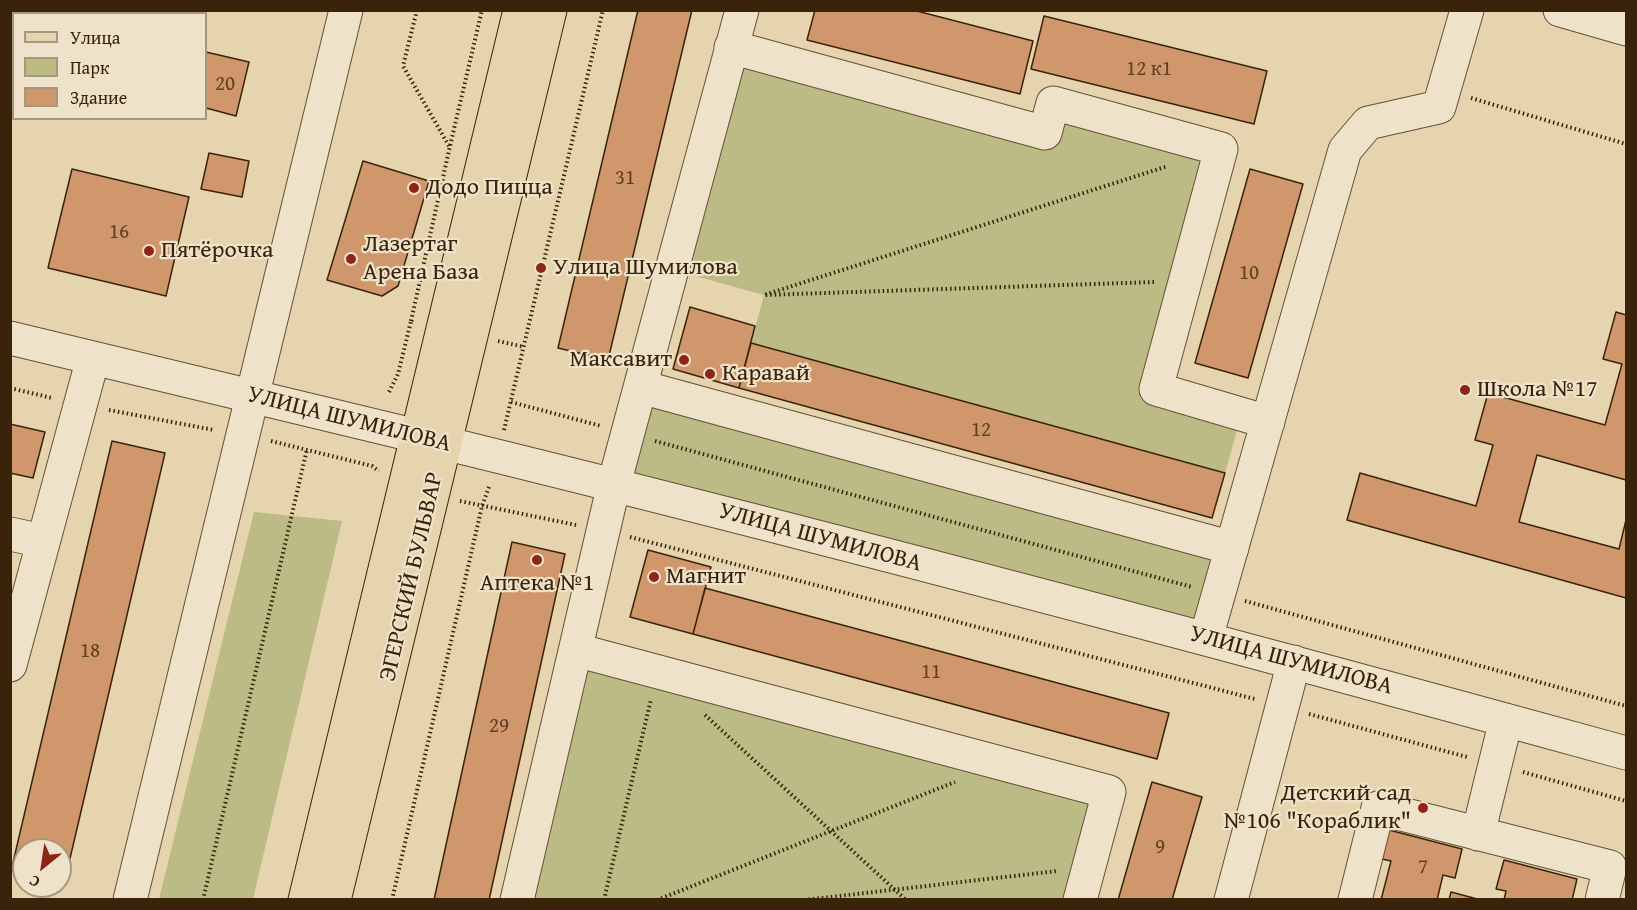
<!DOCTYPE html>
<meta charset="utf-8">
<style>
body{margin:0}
#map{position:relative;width:1637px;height:910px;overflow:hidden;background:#e5d4ae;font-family:"Gentium Book Plus",serif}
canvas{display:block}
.frame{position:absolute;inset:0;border:12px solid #39240b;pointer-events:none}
.legend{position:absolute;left:12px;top:12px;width:195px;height:108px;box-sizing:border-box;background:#eee3ca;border:2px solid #a6977e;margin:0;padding:8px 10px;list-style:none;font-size:18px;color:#39240b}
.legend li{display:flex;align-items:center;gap:12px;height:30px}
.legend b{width:30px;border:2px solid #a6977e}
.north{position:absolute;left:12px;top:838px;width:60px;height:60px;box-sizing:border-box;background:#eee3ca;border:2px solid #a6977e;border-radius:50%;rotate:210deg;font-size:16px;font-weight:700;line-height:24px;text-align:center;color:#39240b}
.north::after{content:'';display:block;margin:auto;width:21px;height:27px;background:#8f2418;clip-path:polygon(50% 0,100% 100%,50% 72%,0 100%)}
</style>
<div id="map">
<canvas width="1637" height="910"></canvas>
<div class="frame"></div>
<ul class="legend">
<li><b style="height:8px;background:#e5d4ae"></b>Улица</li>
<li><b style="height:16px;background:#bcbb85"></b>Парк</li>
<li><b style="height:16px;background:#d1976c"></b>Здание</li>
</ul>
<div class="north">С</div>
</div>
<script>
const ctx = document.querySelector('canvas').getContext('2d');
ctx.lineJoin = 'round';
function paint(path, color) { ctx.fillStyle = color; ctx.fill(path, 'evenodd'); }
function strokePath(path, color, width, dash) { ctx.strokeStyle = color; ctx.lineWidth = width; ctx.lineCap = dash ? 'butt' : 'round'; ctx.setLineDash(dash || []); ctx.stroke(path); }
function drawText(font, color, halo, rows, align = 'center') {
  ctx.font = font + ' "Gentium Book Plus",serif'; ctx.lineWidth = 4.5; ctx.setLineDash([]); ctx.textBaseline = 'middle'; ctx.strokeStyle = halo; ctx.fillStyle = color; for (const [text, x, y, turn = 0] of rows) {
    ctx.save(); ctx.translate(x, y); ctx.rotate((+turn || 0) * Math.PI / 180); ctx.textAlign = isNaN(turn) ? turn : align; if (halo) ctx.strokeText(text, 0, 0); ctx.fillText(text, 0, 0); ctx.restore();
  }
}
const green = new Path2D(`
 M731,47L1045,133L1053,103L1221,149L1156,389L1242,413L1225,473L751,343L764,295L670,269Z
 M641,387L1218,544L1192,634L614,484Z
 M254,512L342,521L253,899H159Z
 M576,650L1109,792L1081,899L517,900Z`);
const building = new Path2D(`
 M34,10H161L160,14H34Z
 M638,10H692L608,360L558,348Z
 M815,10H913L1033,41L1020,94L807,40Z
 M1044,16L1267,71L1254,124L1031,69Z
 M206,52L249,62L236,116L206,108Z
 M209,153L249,161L242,197L201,189Z
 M363,161L429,181L398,286L382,296L327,280Z
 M72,169L189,197L166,296L48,268Z
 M1250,169L1303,184L1248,378L1195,363Z
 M690,307L755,326L739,388L673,369Z
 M1616,312L1626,315V480L1537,455L1519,522L1619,549L1626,520V598L1347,520L1360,473L1476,506L1493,445L1475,440L1488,393L1605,425L1622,364L1603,359Z
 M751,343L1225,473L1212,518L739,388Z
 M10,424L45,432L33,478L10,473Z
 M112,441L165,453L64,884L60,883V850H24V874L11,871Z
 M512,542L565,554L489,900H434Z
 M648,550L711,567L693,634L630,617Z
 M705,588L1169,713L1157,759L693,634Z
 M1152,782L1202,797L1172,900H1118Z
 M1389,830L1462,849L1455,878L1443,875L1437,900H1381L1391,861L1382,859Z
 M1504,860L1577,879L1572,900H1504L1506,891L1496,889Z
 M1451,892L1481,900H1449Z`);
const path = new Path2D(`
 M417,10L403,66L449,146
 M1471,98L1626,144
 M1154,282L764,295L1168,166
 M411,321L450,146L482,10
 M498,341L524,347
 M10,388L52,398
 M389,392L398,374L411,321L413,322
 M511,402L601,426
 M109,410L214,430
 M504,430L603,10
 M271,441L372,466L379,471
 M655,441L1192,587
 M460,501L576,525
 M630,537L1255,699
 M1245,601L1626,706
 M1309,714L1467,757
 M705,715L906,900
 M1523,772L1626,801
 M203,900L307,449
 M392,900L482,506L490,484
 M604,900L651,699
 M657,900L955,782
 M804,900L1057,871`);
const minor = new Path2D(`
 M1560,10L1626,29
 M731,47L1045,133L1053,103L1221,149L1156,389L1268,422
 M10,338L417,436
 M641,387L1232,548
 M444,443C840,540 1233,645 1626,753
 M10,534L43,541
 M1206,638L1345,150L1368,123L1439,107L1467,10
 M576,650L1109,792L1080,900
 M10,665L93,358
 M1478,834L1506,720
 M130,900L346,10
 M517,900L614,484L742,10
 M1231,900L1294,662
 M1355,900L1378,808L1610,867L1602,900`);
const major = new Path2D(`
 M305,900L520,10
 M334,900L550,10`);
const markers = [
 [414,188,6,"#8f2418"],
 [149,251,6,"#8f2418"],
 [351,259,6,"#8f2418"],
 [541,268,6,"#8f2418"],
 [684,360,6,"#8f2418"],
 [710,374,6,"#8f2418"],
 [1465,390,6,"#8f2418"],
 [537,560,6,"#8f2418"],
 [654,577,6,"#8f2418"],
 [1423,808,6,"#8f2418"]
];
const numberNames = [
 ["12 к1",1149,70],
 ["20",225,85],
 ["31",625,179],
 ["16",119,233],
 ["10",1249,274],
 ["12",981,431],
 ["18",90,652],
 ["11",931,673],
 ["29",499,727],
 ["9",1160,848],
 ["7",1423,868]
];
const poiNames = [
 ["Додо Пицца",426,188],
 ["Лазертаг",363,245],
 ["Арена База",363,273],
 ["Пятёрочка",161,251],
 ["Улица Шумилова",553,268],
 ["Максавит",672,360,"right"],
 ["Каравай",722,374],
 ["Школа №17",1477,390],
 ["Магнит",666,577],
 ["Аптека №1",537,584,"center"],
 ["Детский сад",1411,794,"right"],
 ["№106 \"Кораблик\"",1411,822,"right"]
];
const streetNames = [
 ["УЛИЦА ШУМИЛОВА",349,420,14],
 ["УЛИЦА ШУМИЛОВА",820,538,15],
 ["ЭГЕРСКИЙ БУЛЬВАР",412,577,-77],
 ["УЛИЦА ШУМИЛОВА",1291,661,15]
];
paint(green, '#bcbb85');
paint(building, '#d1976c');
strokePath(building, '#39240b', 1.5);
strokePath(minor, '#645034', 35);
strokePath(major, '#39240b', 35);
strokePath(path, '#39240b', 4, [1.5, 3]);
strokePath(minor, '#eee3ca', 33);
strokePath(major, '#e5d4ae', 33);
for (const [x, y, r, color] of markers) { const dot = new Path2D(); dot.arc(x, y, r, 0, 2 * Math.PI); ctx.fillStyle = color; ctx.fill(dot); strokePath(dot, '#eee3ca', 2); }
drawText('21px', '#5f4123', null, numberNames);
drawText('24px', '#39240b', '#eee3ca', poiNames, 'left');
drawText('24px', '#39240b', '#eee3ca', streetNames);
</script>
